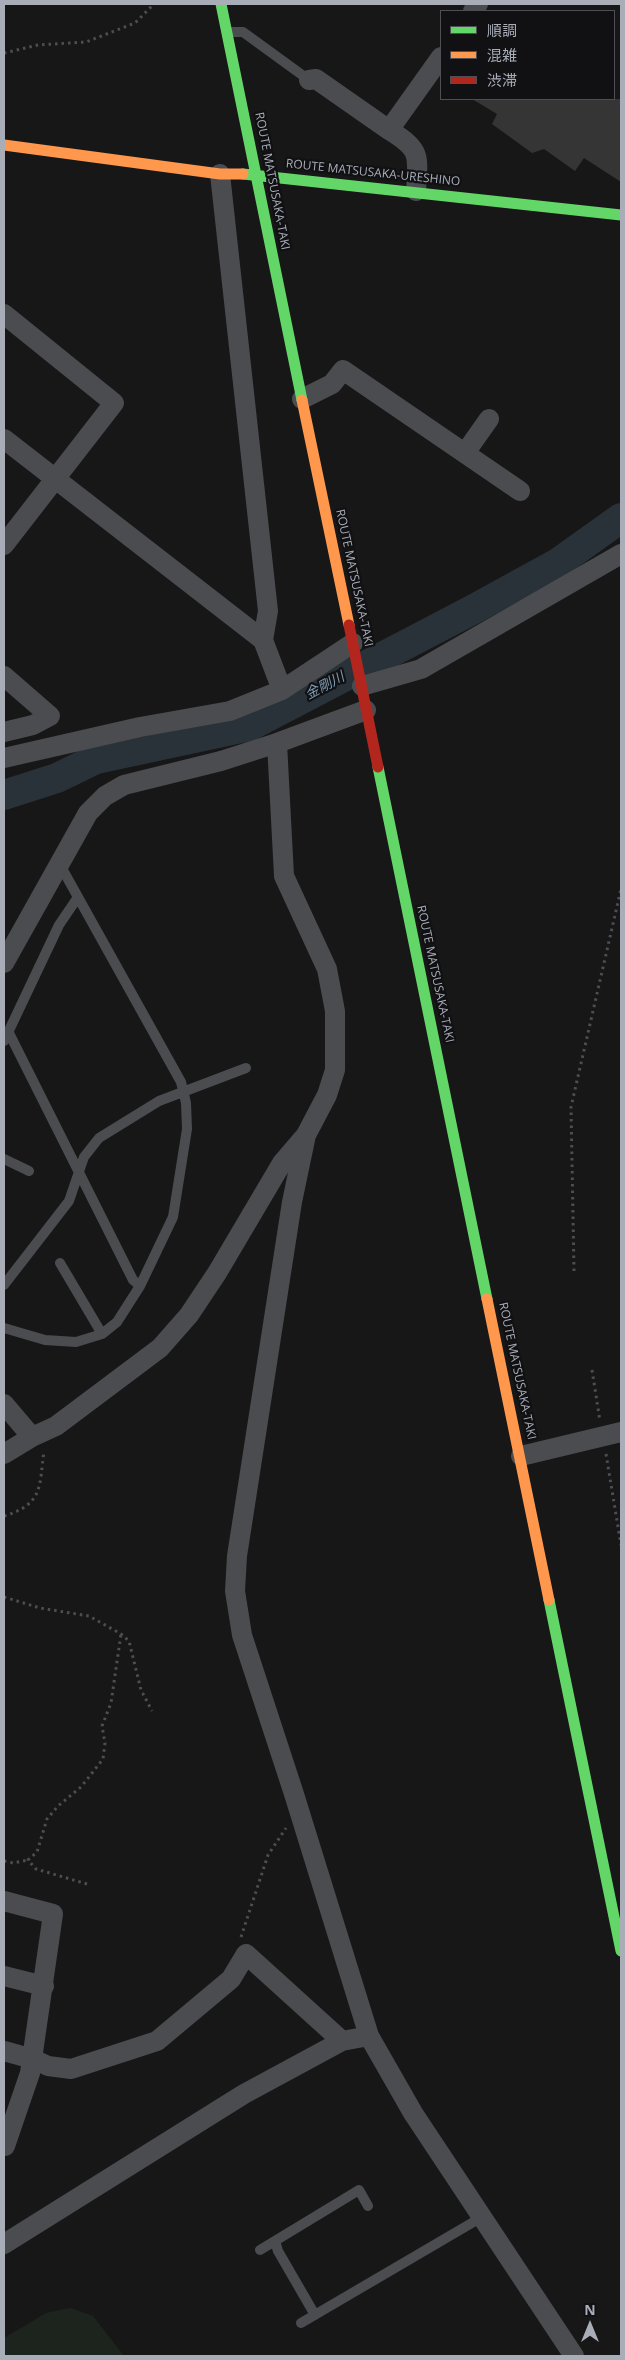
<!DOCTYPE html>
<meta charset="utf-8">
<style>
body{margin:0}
#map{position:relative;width:625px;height:2360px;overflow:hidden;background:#171717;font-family:"Open Sans","Noto Sans JP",sans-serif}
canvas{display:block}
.frame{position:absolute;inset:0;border:5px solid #a8adb8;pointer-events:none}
.legend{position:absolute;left:440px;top:10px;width:175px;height:90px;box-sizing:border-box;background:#111113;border:1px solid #4d4f55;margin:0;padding:6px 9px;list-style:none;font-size:15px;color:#a8adb8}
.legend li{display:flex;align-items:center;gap:10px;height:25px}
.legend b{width:25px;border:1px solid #4d4f55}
.north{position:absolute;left:565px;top:2300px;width:50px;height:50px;-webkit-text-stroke:4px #111113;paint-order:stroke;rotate:0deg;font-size:14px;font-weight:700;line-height:20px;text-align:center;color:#a8adb8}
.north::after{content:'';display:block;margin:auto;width:18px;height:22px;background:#a8adb8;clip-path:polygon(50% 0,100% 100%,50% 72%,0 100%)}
</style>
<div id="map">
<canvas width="625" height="2360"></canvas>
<div class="frame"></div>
<ul class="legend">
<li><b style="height:6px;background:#63d668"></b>順調</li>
<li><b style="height:6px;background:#ff974d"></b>混雑</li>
<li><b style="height:6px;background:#b3261e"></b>渋滞</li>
</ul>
<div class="north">N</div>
</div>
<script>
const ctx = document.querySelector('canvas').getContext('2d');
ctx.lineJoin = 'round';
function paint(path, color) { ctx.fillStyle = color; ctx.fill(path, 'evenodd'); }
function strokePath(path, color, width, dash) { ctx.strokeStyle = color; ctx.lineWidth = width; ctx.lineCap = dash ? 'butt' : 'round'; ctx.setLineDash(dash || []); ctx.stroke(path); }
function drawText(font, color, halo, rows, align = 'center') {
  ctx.font = font + ' "Open Sans","Noto Sans JP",sans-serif'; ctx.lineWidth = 4.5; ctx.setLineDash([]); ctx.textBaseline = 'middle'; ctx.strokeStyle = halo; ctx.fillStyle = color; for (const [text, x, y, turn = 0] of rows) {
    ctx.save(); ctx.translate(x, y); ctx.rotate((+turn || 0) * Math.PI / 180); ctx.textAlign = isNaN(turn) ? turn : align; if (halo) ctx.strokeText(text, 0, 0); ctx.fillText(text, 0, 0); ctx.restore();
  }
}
const green = new Path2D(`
 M70,2308L93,2316L124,2356H4V2338L46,2313Z`);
const river = new Path2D(`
 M4,795L57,778L96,759L250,726L474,609L558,563L621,518`);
const building = new Path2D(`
 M472,99H621V182L584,158L575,171L544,149L532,153L492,124L497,114Z`);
const path = new Path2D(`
 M4,53L38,45L86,42L135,23L154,4
 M574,1271L571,1107L621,889
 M592,1370L600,1421
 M606,1454L621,1545
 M4,1516C44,1504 39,1486 44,1451
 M4,1597L40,1608L89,1616L121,1634L129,1641L141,1690L152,1711
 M4,1861L13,1863L28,1860
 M87,1884L36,1869L28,1860L37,1852L47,1819L58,1806L81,1787L103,1759L105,1743L102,1726L111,1703L121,1634
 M241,1937L268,1855L286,1828`);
const lane = new Path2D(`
 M229,32H243L309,80
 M8,1031L133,1280L140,1286
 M4,1041L59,925L78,897
 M4,1159L29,1171
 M60,1263L102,1334
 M4,1285L69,1201L84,1157L99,1138L159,1101L246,1068
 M4,1328L45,1340L76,1342L102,1334L117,1322L140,1286L173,1217L187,1129L186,1103L181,1082L59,863
 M275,2241L278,2251L315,2315
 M260,2250L359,2190L368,2206
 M301,2323L482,2217`);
const street = new Path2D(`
 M473,11L478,4
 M309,80L316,79L389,130
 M220,174L268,611L263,640L282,690
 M416,191C418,156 422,150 389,130L441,57
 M4,314L114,403L4,545
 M302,399L332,384L343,370L520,491
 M4,439L263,640
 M465,453L489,419
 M4,676L50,716L33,725L4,732
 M362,686L421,669L621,554
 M4,758L140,727L230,711L282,690L353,643
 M4,963L88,813L105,796L124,785L221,761L277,743L366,710
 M306,1135L292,1202L237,1556L235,1591L242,1635L294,1794L369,2036L413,2113L574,2356
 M4,1404L32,1437
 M4,1454L32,1437L56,1426L160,1348L189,1315L217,1273L282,1163L306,1135L327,1095L335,1070V1011L327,969L284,876L277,743
 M521,1456L621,1432
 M4,1901L53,1914L30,2073L5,2146L4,2145
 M4,1976L44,1986
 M4,2051L33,2059L48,2066L71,2069L157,2041L231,1979L246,1954L342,2041L369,2036
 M4,2244L244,2094L342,2041`);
const fast = new Path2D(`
 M221,4L302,400
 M243,174L621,215
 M378,767L487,1299
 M549,1600L621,1951`);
const slow = new Path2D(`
 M4,145L220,174H243
 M302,400L349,625
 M487,1299L549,1600`);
const jam = new Path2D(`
 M349,625L378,767`);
const streetNames = [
 ["ROUTE MATSUSAKA-URESHINO",373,173,6],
 ["ROUTE MATSUSAKA-TAKI",272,181,79],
 ["ROUTE MATSUSAKA-TAKI",354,578,78],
 ["ROUTE MATSUSAKA-TAKI",435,974,78],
 ["ROUTE MATSUSAKA-TAKI",517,1371,78]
];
const waterNames = [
 ["金剛川",325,686,-28]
];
paint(green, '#1d241e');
strokePath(river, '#2a3239', 30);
paint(building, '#353536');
strokePath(path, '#4d4e52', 3, [2.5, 4]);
strokePath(lane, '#4b4c50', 10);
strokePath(street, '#4b4c50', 20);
strokePath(fast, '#63d668', 11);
strokePath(slow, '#ff974d', 11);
strokePath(jam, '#b3261e', 11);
drawText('12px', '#a8adb8', '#111113', streetNames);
drawText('italic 14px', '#7f9bb3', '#111113', waterNames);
</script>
